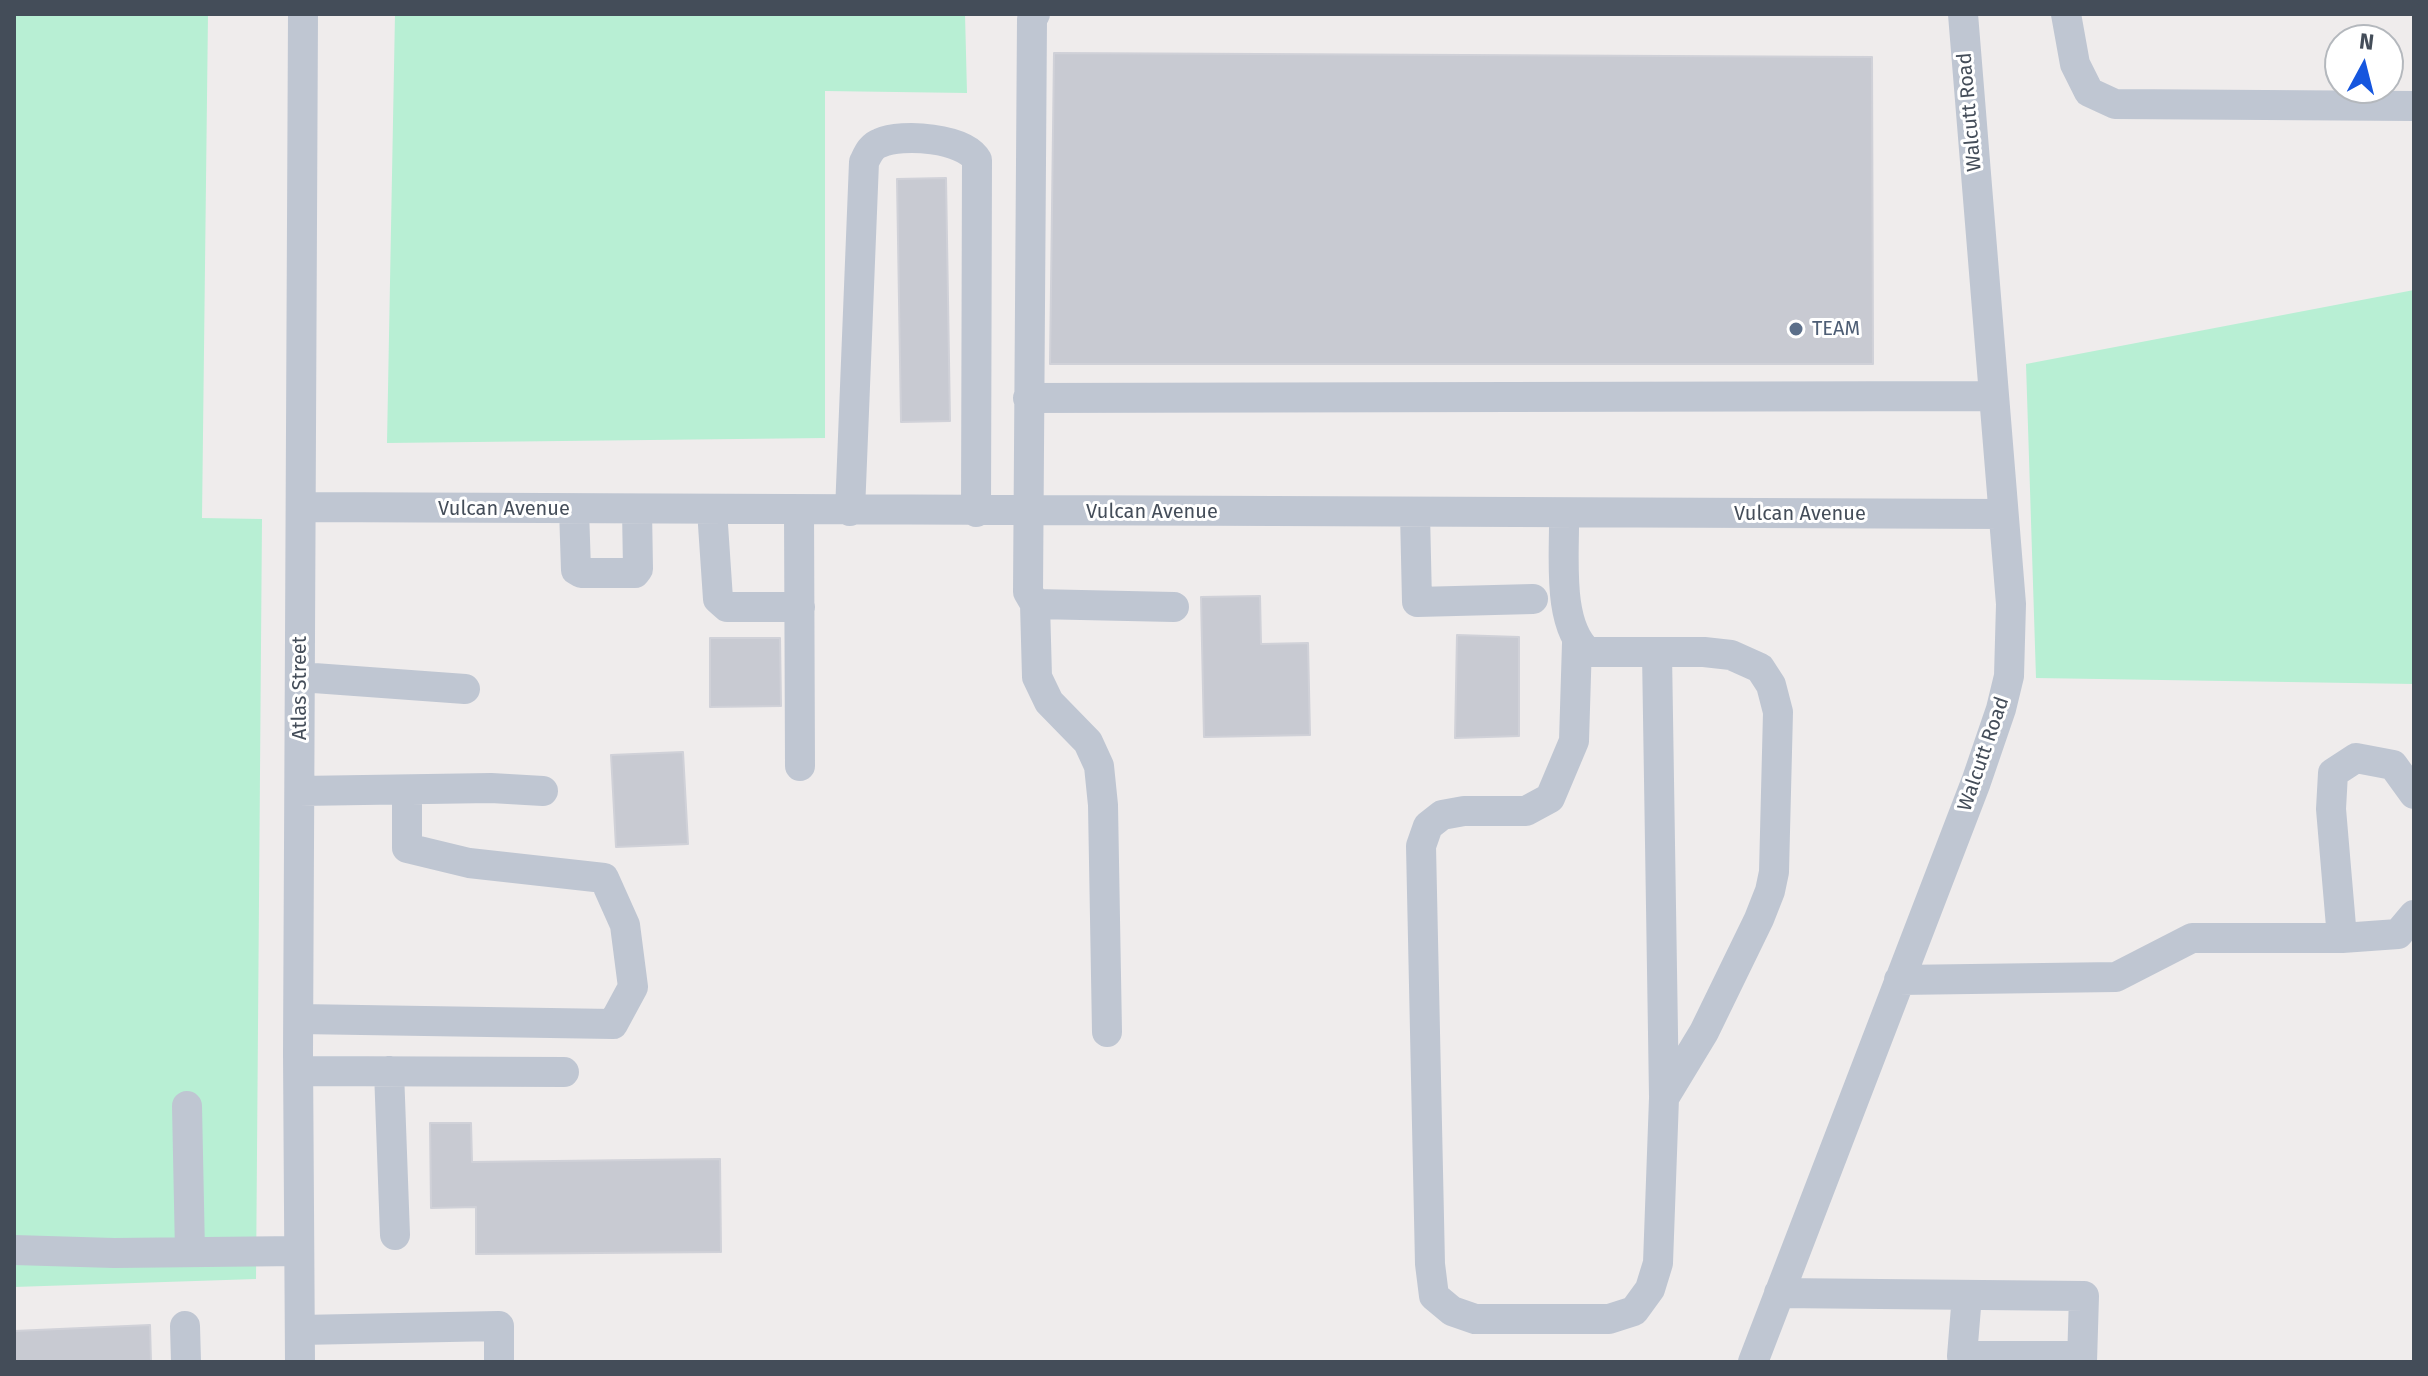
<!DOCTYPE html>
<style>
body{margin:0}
#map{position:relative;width:2428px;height:1376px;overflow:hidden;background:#efecec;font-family:"Fira Sans",sans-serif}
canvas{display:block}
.frame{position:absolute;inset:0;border:16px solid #444d59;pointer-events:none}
.north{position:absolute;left:2324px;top:24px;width:80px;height:80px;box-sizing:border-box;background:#fff;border:2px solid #b4b8bd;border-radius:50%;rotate:7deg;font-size:22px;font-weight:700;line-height:32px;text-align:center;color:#444d59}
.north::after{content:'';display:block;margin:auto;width:28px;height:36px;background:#1656de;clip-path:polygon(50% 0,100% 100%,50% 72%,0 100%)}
</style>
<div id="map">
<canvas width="2428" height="1376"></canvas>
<div class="frame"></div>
<div class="north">N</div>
</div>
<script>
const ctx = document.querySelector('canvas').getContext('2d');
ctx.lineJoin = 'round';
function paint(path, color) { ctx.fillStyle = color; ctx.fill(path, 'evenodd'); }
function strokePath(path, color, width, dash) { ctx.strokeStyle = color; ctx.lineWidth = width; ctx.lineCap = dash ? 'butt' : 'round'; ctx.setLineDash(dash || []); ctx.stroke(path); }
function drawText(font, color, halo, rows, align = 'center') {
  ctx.font = font + ' "Fira Sans",sans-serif'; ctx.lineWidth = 6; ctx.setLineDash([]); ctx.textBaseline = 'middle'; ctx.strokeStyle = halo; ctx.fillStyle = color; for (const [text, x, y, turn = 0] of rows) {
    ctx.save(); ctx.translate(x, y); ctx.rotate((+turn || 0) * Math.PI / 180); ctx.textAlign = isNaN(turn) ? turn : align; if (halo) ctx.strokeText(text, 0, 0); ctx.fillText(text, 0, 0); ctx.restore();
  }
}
const green = new Path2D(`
 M14,14H208L202,518L262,519L256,1279L14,1287Z
 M395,14H965L967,93L825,91V438L387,443Z
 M2414,290V684L2036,678L2026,364Z`);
const building = new Path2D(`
 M1054,53L1872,57L1873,364H1050Z
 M946,178L950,421L901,422L897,179Z
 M1260,596L1261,644L1308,643L1310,735L1204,737L1201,597Z
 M1457,635L1519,637V736L1455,738Z
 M710,638H780L781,706L710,707Z
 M683,752L688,844L616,847L611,755Z
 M430,1123H471L472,1162L720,1159L721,1252L476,1254V1207L431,1208Z
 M150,1325L151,1362H14V1331Z`);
const minor = new Path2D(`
 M1035,14L1032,19L1028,592L1035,604L1174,607
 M2066,14L2075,64L2089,92L2115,104L2414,106
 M1028,398L1994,396
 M301,507L2003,514
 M574,509L576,570L581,573H635L638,569L637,510
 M712,510L718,599L727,607H800
 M799,511L800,766
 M850,511L864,162C868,154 871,146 880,143C902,133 965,138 977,160L976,512
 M1415,513L1417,602L1533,599
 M1564,513C1565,554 1556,624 1588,652H1704L1731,655L1760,668L1771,685L1778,712L1774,872L1770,891L1759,919L1704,1032L1664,1098L1658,1263L1650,1289L1634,1311L1609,1319H1475L1452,1311L1434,1296L1430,1264L1421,846L1428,826L1442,815L1464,811H1526L1550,798L1574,741L1577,643
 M1035,604L1037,677L1049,702L1088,742L1099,766L1103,805L1107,1032
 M1657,653L1664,1096
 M300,677L465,689
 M300,791L491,788L543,791
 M2342,938L2331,809L2333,773L2356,758L2393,765L2414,794
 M1899,980L2116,977L2192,938H2342L2398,934L2414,915
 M299,1019L613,1024L633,987L625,925L604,878L469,863L407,848V790
 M299,1071L564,1072
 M389,1071L395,1235
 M187,1106L190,1252
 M14,1250L114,1253L299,1251
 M1779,1293L2084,1296L2082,1362
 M1967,1295L1962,1356H2082
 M185,1326L186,1362
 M300,1330L499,1326V1362
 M300,1362L298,1054L303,14
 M1753,1362L1976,782L2001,709L2009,676L2011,604L1963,14`);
const markers = [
 [1796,329,8,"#5c6f8a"]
];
const streetNames = [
 ["Walcutt Road",1970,112,-95],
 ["Vulcan Avenue",504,509],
 ["Vulcan Avenue",1152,512],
 ["Vulcan Avenue",1800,514],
 ["Atlas Street",300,688,-90],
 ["Walcutt Road",1984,754,-71]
];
const serviceNames = [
 ["TEAM",1812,329]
];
paint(green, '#b8efd4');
paint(building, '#c8cad2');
strokePath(building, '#d0d1d8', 2);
strokePath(minor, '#bfc6d2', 30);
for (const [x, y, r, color] of markers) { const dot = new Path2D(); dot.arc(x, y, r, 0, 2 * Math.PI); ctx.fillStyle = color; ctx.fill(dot); strokePath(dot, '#fff', 3); }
drawText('20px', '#444d59', '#fff', streetNames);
drawText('20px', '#4e5e75', '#fff', serviceNames, 'left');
</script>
